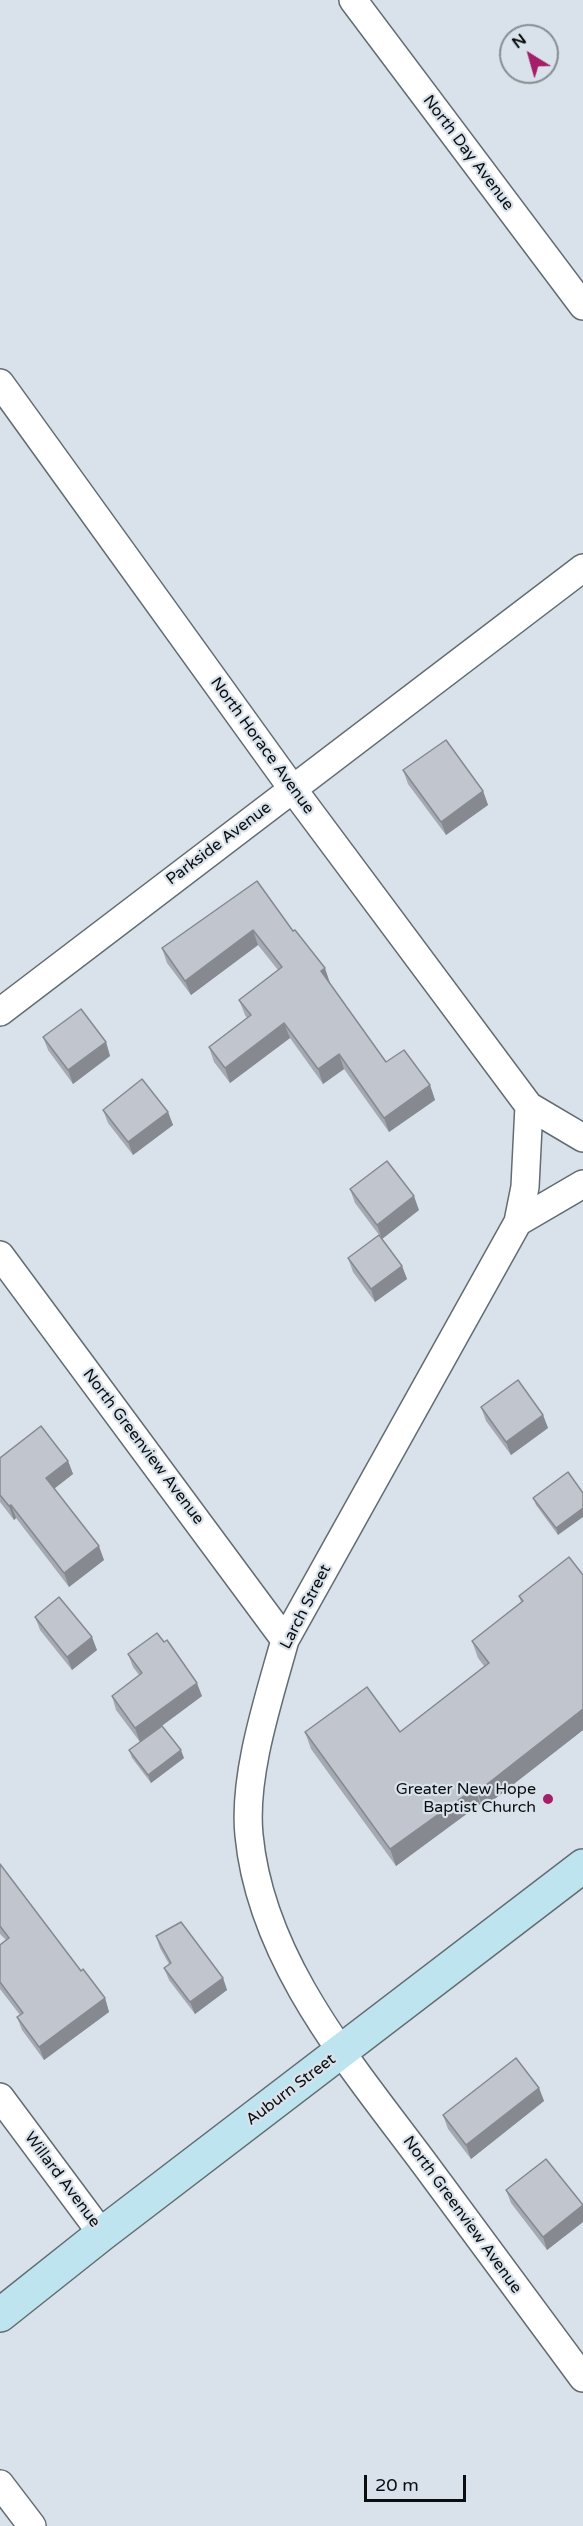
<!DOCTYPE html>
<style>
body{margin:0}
#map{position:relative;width:583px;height:2526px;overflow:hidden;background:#d9e2ea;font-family:"Varela Round",sans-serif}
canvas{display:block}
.north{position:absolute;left:499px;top:24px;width:60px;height:60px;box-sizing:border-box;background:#d9e2ea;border:2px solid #878d93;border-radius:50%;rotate:323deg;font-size:16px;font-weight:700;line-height:24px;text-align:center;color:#0b0e10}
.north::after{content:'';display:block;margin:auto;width:21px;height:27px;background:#a41e68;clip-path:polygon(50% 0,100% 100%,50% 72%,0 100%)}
.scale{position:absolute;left:364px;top:2475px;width:102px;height:27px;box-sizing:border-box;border:3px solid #0b0e10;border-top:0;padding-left:8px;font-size:18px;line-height:21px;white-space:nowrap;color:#0b0e10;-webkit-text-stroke:4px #d9e2ea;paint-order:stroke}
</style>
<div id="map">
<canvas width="583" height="2526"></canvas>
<div class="north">N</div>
<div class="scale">20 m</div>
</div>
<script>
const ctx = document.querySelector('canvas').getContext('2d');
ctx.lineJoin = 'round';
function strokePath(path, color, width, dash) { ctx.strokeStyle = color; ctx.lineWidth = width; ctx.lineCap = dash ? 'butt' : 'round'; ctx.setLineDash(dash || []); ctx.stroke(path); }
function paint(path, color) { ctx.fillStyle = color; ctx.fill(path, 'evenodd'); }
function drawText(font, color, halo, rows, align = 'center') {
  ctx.font = font + ' "Varela Round",sans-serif'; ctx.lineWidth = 4.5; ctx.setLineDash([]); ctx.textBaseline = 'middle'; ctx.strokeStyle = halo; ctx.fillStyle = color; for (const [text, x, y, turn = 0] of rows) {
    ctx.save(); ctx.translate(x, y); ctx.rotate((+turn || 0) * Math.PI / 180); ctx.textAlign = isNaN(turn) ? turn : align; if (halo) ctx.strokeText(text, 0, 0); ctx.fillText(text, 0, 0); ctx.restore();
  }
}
const minor = new Path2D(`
 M353,0L583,306
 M0,383L292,788L529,1106
 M0,1012L583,568
 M583,1138L529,1106L525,1187L518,1222L285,1640C269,1698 243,1775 249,1835C261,1961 351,2065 424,2163C477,2235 530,2307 583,2378
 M518,1222L583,1184
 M0,1255L285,1640
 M0,2097L102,2234
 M0,2484L32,2526`);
const secondary = new Path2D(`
 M0,2315L102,2234L583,1866`);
const wall = new Path2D(`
 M403,770L483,791L488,805L446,835L408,784Z
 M257,881L330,983H329L386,1062L430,1085L435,1100L389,1132L344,1069L323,1084L290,1038L230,1083L214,1062L209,1047L247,1018L245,1015L239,1000L278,970L258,945L191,995L167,963L162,948Z
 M43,1037L106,1042L110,1056L73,1084L48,1050Z
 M103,1110L168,1112L173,1125L133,1155L108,1123Z
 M350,1189L419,1210L382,1239L355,1203Z
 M348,1258L402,1266L407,1279L375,1302L353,1272Z
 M481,1407L543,1415L548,1428L511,1455L486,1421Z
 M0,1458L68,1461L73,1474L54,1489L104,1560L69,1587L16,1518L14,1520L0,1502Z
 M568,1472L558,1535L536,1505L533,1498Z
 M583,1575V1730L483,1808L480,1804L396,1866L311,1749L305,1732H400L484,1666L478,1658L472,1641L521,1602L519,1596Z
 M35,1617L97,1650L72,1670L40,1630Z
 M128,1654L202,1696L140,1742L116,1710L112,1696L139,1675L133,1667Z
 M129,1750L184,1758L151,1783L132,1758Z
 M0,1864L81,1971L105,1998L109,2012L44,2060L22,2030L17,2017L20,2015L0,1989V1945L6,1940L0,1934Z
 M156,1936L223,1978L227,1990L195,2014L169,1980L164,1968L169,1964L160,1948Z
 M539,2088L544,2101L471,2159L448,2129L443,2115Z
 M546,2159L583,2206V2222L547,2250L511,2203L506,2190Z`);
const shadedWall = new Path2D(`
 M483,791L488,805L446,835L441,822Z
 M253,930L258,945L191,995L185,981Z
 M325,968L330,983L326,986L321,971Z
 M284,1023L290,1038L230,1083L225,1068Z
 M106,1042L110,1056L73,1084L68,1070Z
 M339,1054L344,1069L323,1084L318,1069Z
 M430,1085L435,1100L389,1132L384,1118Z
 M168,1112L173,1125L133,1155L128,1142Z
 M414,1196L419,1210L382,1239L377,1225Z
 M402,1266L407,1279L375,1302L371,1289Z
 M543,1415L548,1428L511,1455L506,1442Z
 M68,1461L73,1474L51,1491L46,1478Z
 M11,1505L16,1518L14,1520L9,1506Z
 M583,1508V1517L558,1535L556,1528Z
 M99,1546L104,1560L69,1587L64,1573Z
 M92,1637L97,1650L72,1670L67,1657Z
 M197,1683L202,1696L140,1742L135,1728Z
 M583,1709V1730L483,1808L477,1792Z
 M181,1750L184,1758L151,1783L148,1775Z
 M475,1788L480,1804L396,1866L390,1849Z
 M223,1978L227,1990L195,2014L190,2002Z
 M105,1998L109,2012L44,2060L39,2047Z
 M539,2088L544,2101L471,2159L466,2145Z
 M583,2205V2222L547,2250L543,2237Z`);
const building = new Path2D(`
 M446,740L483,791L441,822L403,770Z
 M257,881L293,931L295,930L325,968L321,971L386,1062L404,1050L430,1085L384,1118L339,1054L318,1069L284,1023L225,1068L209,1047L251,1015L239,1000L282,967L253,930L185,981L162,948Z
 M81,1009L106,1042L68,1070L43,1037Z
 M142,1079L168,1112L128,1142L103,1110Z
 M387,1161L414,1196L377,1225L350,1189Z
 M379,1235L402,1266L371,1289L348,1258Z
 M518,1380L543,1415L506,1442L481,1407Z
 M41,1426L68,1461L46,1478L99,1546L64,1573L11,1505L9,1506L0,1495V1458Z
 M568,1472L583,1493V1508L556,1528L533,1498Z
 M569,1557L583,1575V1709L477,1792L475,1788L390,1849L305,1732L367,1687L400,1732L489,1663L472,1641L523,1601L519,1596Z
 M59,1597L92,1637L67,1657L35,1617Z
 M157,1633L164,1642L167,1640L197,1683L135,1728L112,1696L142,1673L128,1654Z
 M162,1726L181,1750L148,1775L129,1750Z
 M0,1864L81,1971L83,1969L105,1998L39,2047L17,2017L23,2013L0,1982V1945L9,1938L0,1926Z
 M181,1922L223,1978L190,2002L164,1968L171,1963L156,1936Z
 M516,2058L539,2088L466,2145L443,2115Z
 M546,2159L583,2205L543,2237L506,2190Z`);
const markers = [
 [548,1799,6,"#a41e68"]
];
const streetNames = [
 ["North Day Avenue",468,153,53],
 ["North Horace Avenue",262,746,54],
 ["Parkside Avenue",219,844,-37],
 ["North Greenview Avenue",143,1447,53],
 ["Larch Street",306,1607,-63],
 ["Auburn Street",291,2090,-37],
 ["Willard Avenue",62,2180,53],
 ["North Greenview Avenue",462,2215,54]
];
const poiNames = [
 ["Greater New Hope",536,1790],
 ["Baptist Church",536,1808]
];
strokePath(minor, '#636c72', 30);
strokePath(secondary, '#636c72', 36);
strokePath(minor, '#fff', 27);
strokePath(secondary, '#bee5ef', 33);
paint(wall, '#a5a9b1');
paint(shadedWall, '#868a90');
paint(building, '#c0c5ce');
strokePath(building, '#868a90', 1.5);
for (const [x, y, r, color] of markers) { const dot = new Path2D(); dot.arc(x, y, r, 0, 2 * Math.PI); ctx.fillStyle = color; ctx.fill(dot); strokePath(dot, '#d9e2ea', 2); }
drawText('16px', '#0b0e10', '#d9e2ea', streetNames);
drawText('16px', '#0b0e10', '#d9e2ea', poiNames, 'right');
</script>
